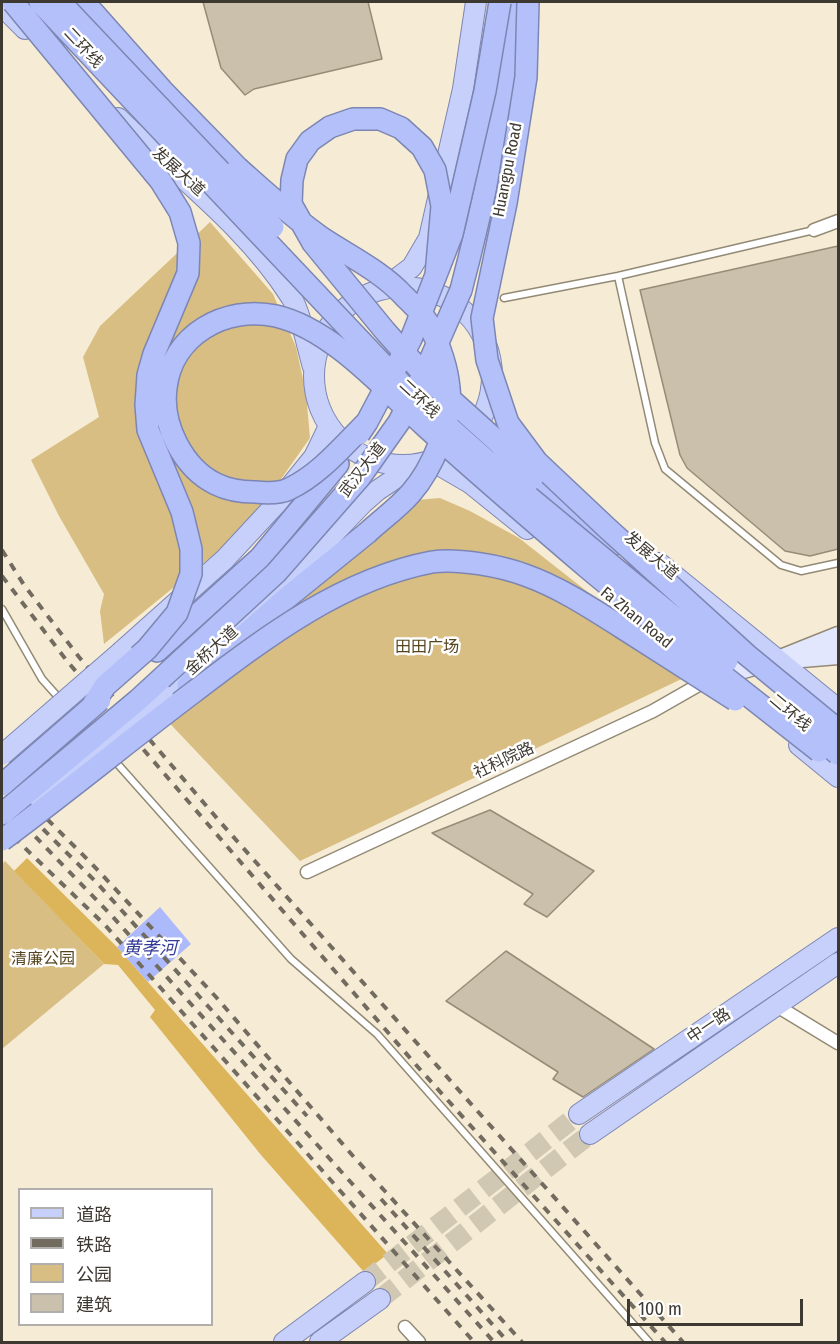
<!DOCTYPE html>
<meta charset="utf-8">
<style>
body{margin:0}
#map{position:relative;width:840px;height:1344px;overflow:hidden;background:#f6ecd5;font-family:"Fira Sans Condensed","Noto Sans SC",sans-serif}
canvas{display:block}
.frame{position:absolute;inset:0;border:3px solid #3d3830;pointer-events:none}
.legend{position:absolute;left:18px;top:1188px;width:195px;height:138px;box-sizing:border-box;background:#fff;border:2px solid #b1afac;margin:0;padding:8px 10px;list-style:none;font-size:18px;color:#3d3830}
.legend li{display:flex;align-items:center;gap:12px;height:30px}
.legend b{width:30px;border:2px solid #b1afac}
.scale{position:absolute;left:627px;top:1299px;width:176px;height:27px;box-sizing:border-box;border:3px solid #3d3830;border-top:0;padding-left:8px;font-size:18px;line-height:21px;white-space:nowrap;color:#3d3830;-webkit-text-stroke:4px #fff;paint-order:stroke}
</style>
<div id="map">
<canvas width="840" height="1344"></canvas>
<div class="frame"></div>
<ul class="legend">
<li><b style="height:8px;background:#c6d0fb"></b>道路</li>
<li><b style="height:8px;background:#726b5f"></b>铁路</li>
<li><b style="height:16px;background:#d9be83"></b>公园</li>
<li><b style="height:16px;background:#cbc0ab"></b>建筑</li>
</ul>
<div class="scale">100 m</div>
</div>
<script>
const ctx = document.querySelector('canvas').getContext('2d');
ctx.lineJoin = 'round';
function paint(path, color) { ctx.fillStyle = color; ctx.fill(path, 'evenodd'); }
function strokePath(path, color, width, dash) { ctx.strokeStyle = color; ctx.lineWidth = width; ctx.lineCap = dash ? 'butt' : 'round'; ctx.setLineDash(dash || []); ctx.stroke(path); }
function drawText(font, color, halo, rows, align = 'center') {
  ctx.font = font + ' "Fira Sans Condensed","Noto Sans SC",sans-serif'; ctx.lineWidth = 5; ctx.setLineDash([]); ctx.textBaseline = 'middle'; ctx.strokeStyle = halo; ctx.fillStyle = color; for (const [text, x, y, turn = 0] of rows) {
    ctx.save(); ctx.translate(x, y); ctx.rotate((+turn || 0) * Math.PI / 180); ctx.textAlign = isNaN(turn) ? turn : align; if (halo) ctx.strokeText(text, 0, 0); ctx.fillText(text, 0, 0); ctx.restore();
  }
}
const green = new Path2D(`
 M210,222L273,294L296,347L306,393L310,438L262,506L221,549L104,644L100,611L104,594L59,516L31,460L99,417L83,357L100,326Z
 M440,498L470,511L519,538L692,674L300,861L158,711L405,501Z
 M5,861L104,964L2,1049V864Z`);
const forest = new Path2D(`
 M27,858L117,947L388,1254L364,1272L261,1155L150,1017L155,1010L118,965L104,964L14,871Z`);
const water = new Path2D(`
 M160,907L191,944L148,982L117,947Z`);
const building = new Path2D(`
 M203,2H368L382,59L254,89L245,95L221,68Z
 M838,246V549L810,556L785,551L687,468L680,455L640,290Z
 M490,810L594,871L547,917L524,904L533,894L432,833Z
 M506,951L654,1049L583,1097L553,1079L558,1072L446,1001Z`);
const primaryTunnel = new Path2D(`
 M365,1282L579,1114
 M380,1299L590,1134`);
const service = new Path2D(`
 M618,276L655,443L665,469L781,565L801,571L838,563
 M504,298L618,276L814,230
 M2,609L42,679L91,734
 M114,760L291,959L377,1034L649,1342`);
const minor = new Path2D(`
 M814,230L838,221
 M307,872L653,711L709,679
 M777,1006L838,1043
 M405,1327L419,1342`);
const secondary = new Path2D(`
 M838,636L778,660L838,655
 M712,678L768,662`);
const primary = new Path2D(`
 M2,6L25,29
 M118,118C177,176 246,226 291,297C300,310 308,350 313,367
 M314 376a89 89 0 1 1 178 0a89 89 0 1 1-178 0Z
 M384,288L412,267L429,238L463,89L476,2
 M432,461L470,483L527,529
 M659,563L838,709
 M222,641L288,581L363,503L378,490L417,464
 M122,651L225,559L276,504L314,457L329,426
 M163,695L198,663
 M799,745L838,777
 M579,1114L838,938
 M590,1134L838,963
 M284,1342L365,1282
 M320,1342L380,1299`);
const trunk = new Path2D(`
 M84,2L162,90L238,168
 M461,290C486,195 505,99 521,2
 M532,479L612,545
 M157,651L260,558L338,464
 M188,685L283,601L367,533`);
const rail = new Path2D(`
 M2,550L24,585L79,657L221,823L683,1342
 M2,576L67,661L282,910L417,1066L665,1342
 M2,774L92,864L216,997L353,1156L522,1342
 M2,802L113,917L494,1342
 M2,826L105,925L474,1342
 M43,829L97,883L307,1116
 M381,1199L508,1342`);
const primaryBridge = new Path2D(`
 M2,755L122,651
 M40,799L163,695`);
const trunkBridge = new Path2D(`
 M13,2L160,180L180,212L189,243L188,273L154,354L148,375L146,405L148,430L182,512L191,549V574L177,613L147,649L105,686L91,708
 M40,2L407,390L512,483L727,661
 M60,2L273,227
 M528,2L526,77L506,203L482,318L487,360L508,423L537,462L607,528L747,655L838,730
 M238,168C265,192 292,217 322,238C349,256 381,271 404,296C412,304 422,313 428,323C438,342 447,366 449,388C453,421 432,469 411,493C398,508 381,520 367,533
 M436,275L442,206L435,170L422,147L401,128L380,119H353L330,127L310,141L297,159L292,180L291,204L313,243L385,331L429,380L499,443L532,479
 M367,422C343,446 319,475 289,489C279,494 265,493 255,492C242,492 228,490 216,484C183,468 161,424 166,388C172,335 225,305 276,316C332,329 384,389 426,427C480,476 535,523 590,570C615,591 641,611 666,631C717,671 768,711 819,751
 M359,434L367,422L411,339L452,234L485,91L500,2
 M813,732L838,754
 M2,785L100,700
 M2,814L138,700L276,573L360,477L399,422L428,365L461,290
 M2,840C67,792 130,740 195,691C266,637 342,579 432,562C457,558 501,566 525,575C559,587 591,608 621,627C659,651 697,676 735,700`);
const streetNames = [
 ["二环线",83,48,47],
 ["Huangpu Road",508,170,-79],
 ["发展大道",178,172,42],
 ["二环线",419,399,43],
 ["武汉大道",363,470,-52],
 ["发展大道",651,556,40],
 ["Fa Zhan Road",636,618,39],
 ["金桥大道",212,651,-42],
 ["二环线",790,713,40],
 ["社科院路",504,761,-25],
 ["中一路",709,1026,-34]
];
const parkNames = [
 ["田田广场",427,648],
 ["清廉公园",43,960]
];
const waterNames = [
 ["黄孝河",150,949]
];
paint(green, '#d9be83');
paint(forest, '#dcb45a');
paint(water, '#acbafc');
paint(building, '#cbc0ab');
strokePath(building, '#968c78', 1.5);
strokePath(primaryTunnel, '#d1c8b4', 20, [20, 10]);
strokePath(service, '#938a76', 9);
strokePath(minor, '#938a76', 15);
strokePath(secondary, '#938a76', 21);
strokePath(primary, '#7d86b2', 22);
strokePath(trunk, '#7d86b2', 24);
strokePath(service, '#fff', 6);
strokePath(minor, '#fff', 12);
strokePath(secondary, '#e2e7fd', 18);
strokePath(primary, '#c6d0fb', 20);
strokePath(trunk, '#b3c0fa', 21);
strokePath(rail, '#726b5f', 4, [8, 8]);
strokePath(primaryBridge, '#7d86b2', 22, []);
strokePath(trunkBridge, '#7d86b2', 24, []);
strokePath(primaryBridge, '#c6d0fb', 20);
strokePath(trunkBridge, '#b3c0fa', 21);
drawText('16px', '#3d3830', '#fff', streetNames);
drawText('16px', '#55441e', '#fff', parkNames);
drawText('italic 18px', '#343b97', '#fff', waterNames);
</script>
